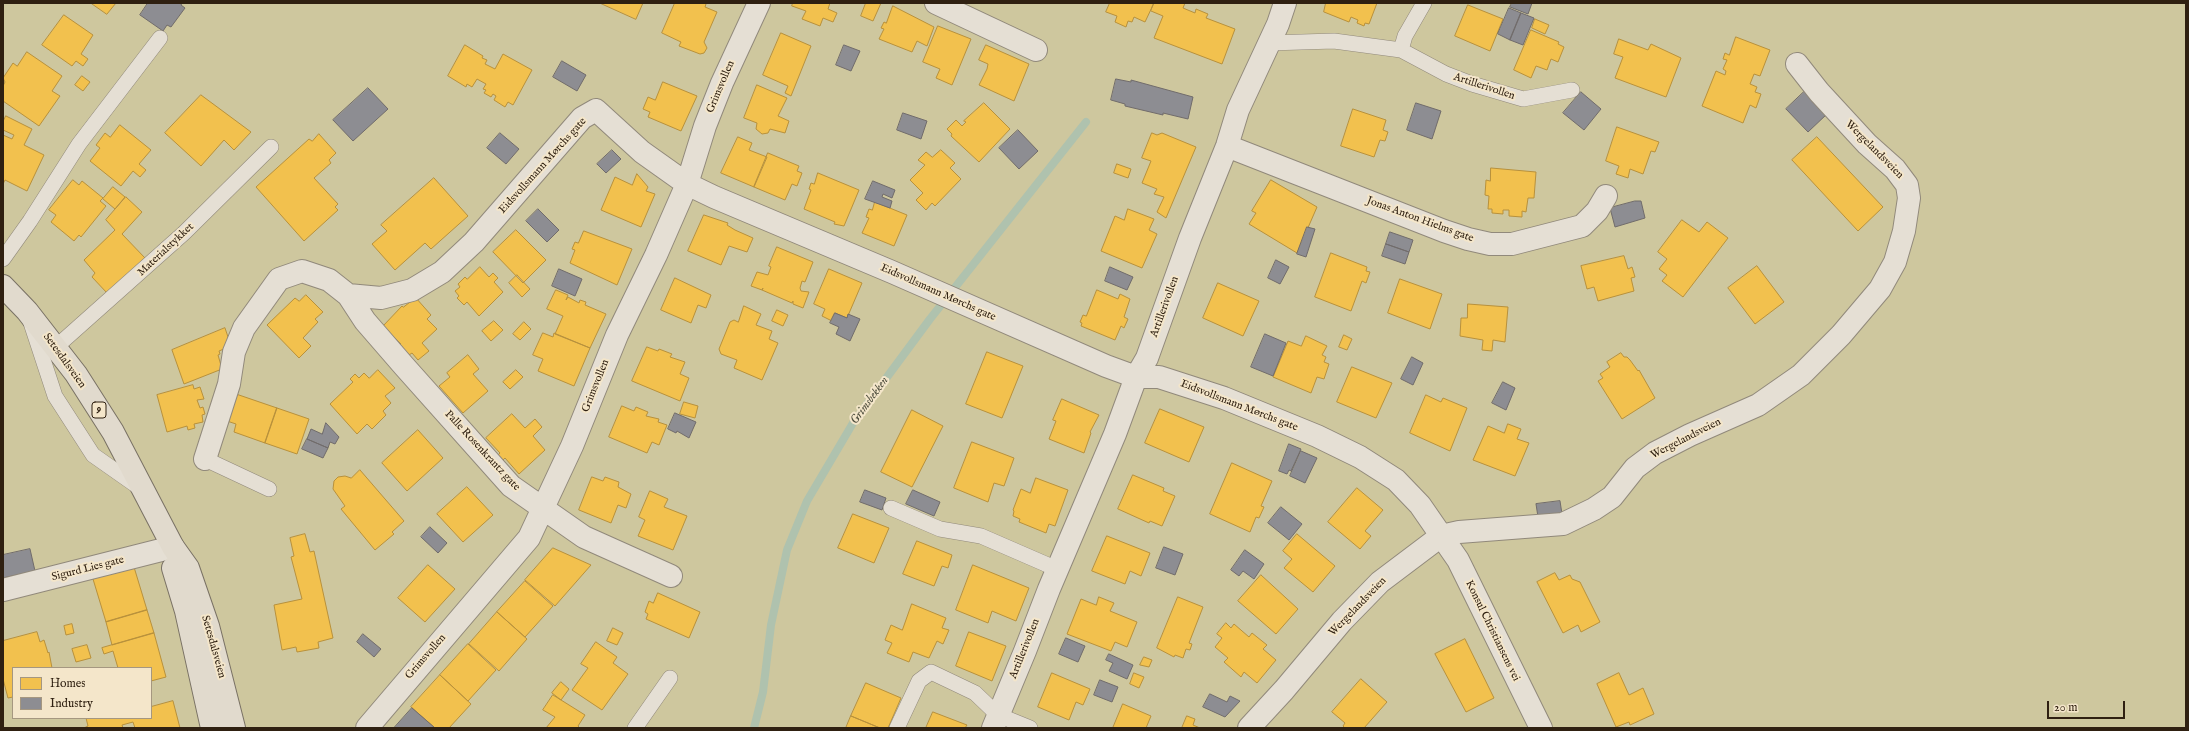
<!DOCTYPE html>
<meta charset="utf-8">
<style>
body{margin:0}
#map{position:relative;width:2189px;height:731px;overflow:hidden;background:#dfd4bd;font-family:"IM FELL English",serif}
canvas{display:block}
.frame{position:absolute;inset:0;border:4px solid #2f2011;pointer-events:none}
.legend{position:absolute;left:12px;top:667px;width:140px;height:52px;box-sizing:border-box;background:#f4e6ca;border:1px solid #a59780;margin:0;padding:5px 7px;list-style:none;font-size:12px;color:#2f2011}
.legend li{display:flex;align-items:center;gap:8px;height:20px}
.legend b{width:20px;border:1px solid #a59780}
.scale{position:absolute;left:2047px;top:701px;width:78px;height:18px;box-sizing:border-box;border:2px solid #2f2011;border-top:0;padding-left:5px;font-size:12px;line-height:14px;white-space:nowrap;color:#2f2011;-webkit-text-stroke:3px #f4e6ca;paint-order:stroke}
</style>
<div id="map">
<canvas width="2189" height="731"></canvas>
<div class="frame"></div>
<ul class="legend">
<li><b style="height:11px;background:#f2c14e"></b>Homes</li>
<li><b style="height:11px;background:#8d8d92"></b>Industry</li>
</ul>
<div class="scale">20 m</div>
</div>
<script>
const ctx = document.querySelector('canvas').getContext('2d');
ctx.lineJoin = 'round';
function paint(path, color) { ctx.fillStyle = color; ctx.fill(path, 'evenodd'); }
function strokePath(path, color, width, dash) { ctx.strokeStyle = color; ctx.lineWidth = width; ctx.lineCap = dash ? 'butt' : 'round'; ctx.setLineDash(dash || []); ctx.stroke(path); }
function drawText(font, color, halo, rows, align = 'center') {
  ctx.font = font + ' "IM FELL English",serif'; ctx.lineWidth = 4; ctx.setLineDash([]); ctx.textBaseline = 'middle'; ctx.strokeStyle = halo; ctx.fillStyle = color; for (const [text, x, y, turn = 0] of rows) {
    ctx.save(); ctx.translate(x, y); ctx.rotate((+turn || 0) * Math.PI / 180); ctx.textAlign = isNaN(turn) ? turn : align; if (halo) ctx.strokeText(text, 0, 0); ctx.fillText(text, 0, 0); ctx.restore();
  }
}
const green = new Path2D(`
 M3,3H2186V728H3ZM13,668H151V718H13Z`);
const homes = new Path2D(`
 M91,3H116L107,14Z
 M600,3H643L636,19Z
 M675,3H704L706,4L705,7L717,12L704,42L707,48L704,53L700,54L679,46L681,42L662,33Z
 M793,3H830L828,9L837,13L833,22L823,18L820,26L802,19L806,11L792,6Z
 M866,3H881L873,21L861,16Z
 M1110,3H1154L1145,22L1134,17L1132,22L1128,21L1126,27L1115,22L1117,16L1106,12Z
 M1154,3H1185L1183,8L1195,13L1196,9L1208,14L1206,18L1235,29L1222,64L1154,38L1163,16L1151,11Z
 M1326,3H1377L1369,24L1365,23L1364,26L1357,23L1358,20L1351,17L1349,22L1324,12Z
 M1468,5L1503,19L1490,51L1455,36Z
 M893,6L934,27L927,46L917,41L912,52L879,39L884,29L881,28L884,22L886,23Z
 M64,15L93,35L81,54L88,59L83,66L76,61L72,66L42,45Z
 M1535,19L1549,25L1545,34L1532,28Z
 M938,26L971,39L952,85L936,78L940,69L923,62Z
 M1531,30L1559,42L1558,44L1564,47L1558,62L1551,59L1547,70L1536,66L1531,78L1514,70Z
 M781,33L811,46L791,96L785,93L788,86L763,75Z
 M1736,37L1770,50L1760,76L1754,74L1750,84L1757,87L1755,92L1761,94L1756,108L1750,105L1743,123L1702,106L1716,71L1725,75L1726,71L1723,69L1727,60L1723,59L1725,53L1729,55Z
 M1619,39L1648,50L1651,44L1681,58L1666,97L1615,78L1623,57L1614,54Z
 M465,45L483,56L482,58L487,60L485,64L495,69L503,54L532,70L513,105L508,102L505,107L494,100L496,96L493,94L491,97L484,93L486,90L483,89L486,84L477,79L472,87L467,84L466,87L448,76Z
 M986,45L1029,64L1014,101L979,85L987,69L988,64L979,60Z
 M27,52L62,76L52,91L60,96L39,126L3,101V86L5,82L3,78L13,63L17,66Z
 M82,76L90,82L83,91L75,85Z
 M663,82L697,96L681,131L648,117L650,112L643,109L648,97L655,100Z
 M757,85L787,98L778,116L789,121L785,133L770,129L768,133L762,134L756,129L757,123L744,118Z
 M201,95L251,132L234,150L224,140L201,166L165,133Z
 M984,103L1010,129L979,162L951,136L952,134L947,129L956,120L962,126L966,122L964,121Z
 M1353,109L1386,120L1383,130L1388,132L1385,141L1380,140L1374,157L1341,146Z
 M6,116L32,129L24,145L44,155L27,191L5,180L3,184V135L12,139L14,135L3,130V122Z
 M120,125L151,150L139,164L146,170L140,177L133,171L121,186L90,161L100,148L96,145L105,133L110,137Z
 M1617,127L1659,142L1655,152L1651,151L1643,174L1630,169L1628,178L1616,174L1619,166L1606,161Z
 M1152,133L1157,135L1162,133L1196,147L1166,218L1157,212L1164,197L1154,194L1157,189L1142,183L1151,161L1142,158Z
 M319,134L336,153L329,160L331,163L314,178L338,204L335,207L338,210L304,241L256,187L309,139L312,141Z
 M738,137L752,143L749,150L767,157L754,187L721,173Z
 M1817,137L1883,207L1858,231L1792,160Z
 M941,150L955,163L950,168L961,179L935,206L932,203L926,210L916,200L923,193L910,180L925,165L918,160L926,152L932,157Z
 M768,153L799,166L797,171L802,173L797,186L792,184L785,200L754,187Z
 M1117,164L1131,169L1128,178L1114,173Z
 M1491,168L1536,172L1534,198H1528L1526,212L1522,211V217L1509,216V210H1503V214L1492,213V209H1488L1489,196L1485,195L1486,180L1490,181Z
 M818,173L859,190L844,226L834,224L835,222L804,209L811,190L809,189L811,183L814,184Z
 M637,174L648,187L646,191L655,194L641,227L601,210L615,177L632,185Z
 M434,178L468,216L431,249L425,243L395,270L372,244L387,231L381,225Z
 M73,180L79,185L82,181L103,198L100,201L106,206L81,237L79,235L74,241L51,222L56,215L49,210Z
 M1271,180L1317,207L1297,253L1249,224L1256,213L1252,211Z
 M113,187L125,197L115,209L103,199Z
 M126,197L142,212L122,234L145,258L107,293L92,277L95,273L84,260L115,230L106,220Z
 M875,202L907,215L894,246L862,233L869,218L866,217L869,209L872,210Z
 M1128,209L1154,219L1149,230L1157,234L1142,268L1101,251L1115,216L1124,220Z
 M704,215L728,223L727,225L735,230L753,238L747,252L729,246L721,265L688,251Z
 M1682,220L1699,232L1707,222L1728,238L1683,297L1662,281L1667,275L1659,269L1667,259L1658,252Z
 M516,230L546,260L523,283L493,252Z
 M584,231L632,249L617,285L570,263L575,250L572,249L575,242L578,243Z
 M777,247L813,262L805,282L802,281L800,288L801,291L809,292L803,308L793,304V301L792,303L762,290L763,288L762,290L751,286L757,272L768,275L771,267L769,266Z
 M1331,253L1367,267L1366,271L1370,272L1366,283L1362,281L1351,311L1315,297Z
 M1624,256L1628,269L1632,267L1635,277L1631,278L1634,291L1598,301L1594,287L1587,289L1581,266Z
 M1757,266L1784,302L1755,324L1728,288Z
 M480,267L489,277L493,273L498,278L494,282L503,292L479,316L467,302L464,305L457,298L459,296L455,291L460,287L458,284L465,277L467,279Z
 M829,269L862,283L847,318L835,313L832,321L822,316L825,309L814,304Z
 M517,275L530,289L522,297L509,283Z
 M675,278L711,295L706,308L698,305L691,323L661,310Z
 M1400,279L1442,294L1430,329L1388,313Z
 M1218,283L1259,301L1243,336L1203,318Z
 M556,290L568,295L566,300L568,297L579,303L580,300L586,302L585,305L606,314L590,348L555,334L563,316L547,309Z
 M1097,290L1118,299L1120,294L1130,299L1124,317L1128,319L1124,328L1121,326L1115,340L1081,326L1082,323L1080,322L1083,315L1086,316Z
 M306,295L323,312L315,319L318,322L303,338L311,346L299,358L267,325L295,298L299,301Z
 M416,298L431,315L427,319L437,329L422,343L429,351L418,360L412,353L409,355L400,345L401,344L383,326L402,306L403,307Z
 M1468,304L1508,307L1505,342L1493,340L1492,351L1482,350L1483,340L1460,336L1461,318H1467Z
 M744,306L761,314L756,325L772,331L769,339L778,343L762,380L734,368L737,360L721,354L719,349L730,322L734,320L738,322Z
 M777,310L788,315L783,326L772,321Z
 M494,321L503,330L491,341L482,331Z
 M524,322L531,329L520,340L513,334Z
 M225,328L231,346L219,351L220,354L218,355L222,369L184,384L172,350Z
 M543,333L553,337L554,333L590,348L574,386L538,371L543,359L533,355Z
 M1344,335L1352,339L1347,350L1339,347Z
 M1306,336L1327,346L1322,355L1326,357L1324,362L1329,364L1324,379L1317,377L1311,393L1273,377L1288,341L1301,346Z
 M647,347L658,351L659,349L672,354L670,357L685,362L680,374L689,378L680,401L632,381Z
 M987,352L1023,366L1002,418L966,404Z
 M1621,353L1624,357H1627L1630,360L1638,371L1639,370L1655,398L1622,419L1598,381L1603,378L1600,374L1610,367L1607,362Z
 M468,355L479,369L473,374L488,391L463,413L439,386L450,377L447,373Z
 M1352,367L1392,383L1376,418L1337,402Z
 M378,370L395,388L385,396L391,403L383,411L386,415L372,429L367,424L357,434L330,404L353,382L350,379L355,374L359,378L364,373L369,378Z
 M516,370L523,377L510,389L503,382Z
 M193,385L194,389L200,387L204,399L197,400L200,408L203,407L205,414L202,415L203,422L194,424L195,428L188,430L187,426L167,432L157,395Z
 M236,394L277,408L265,443L234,432L236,424L227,421Z
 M1426,395L1441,402L1443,398L1467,408L1450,451L1410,433Z
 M1062,399L1099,415L1090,432L1091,433L1084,453L1049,439L1056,421L1053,420Z
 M684,402L698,406L695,418L680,414Z
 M622,406L634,411L636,407L648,412L646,416L659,419L658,422L667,425L659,445L652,442L647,453L609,437Z
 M277,408L309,419L297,454L265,443Z
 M1160,409L1204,427L1189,462L1145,443Z
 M912,410L943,426L912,487L881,472Z
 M512,414L525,428L535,419L542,427L533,436L545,450L519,474L505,458L502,461L497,456L500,453L486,438Z
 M1508,424L1521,429L1517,439L1529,443L1515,476L1473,460L1488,426L1504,433Z
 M418,430L443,458L407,491L382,463Z
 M972,442L1014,458L1004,486L994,483L988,502L954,488Z
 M1232,463L1272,481L1261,506L1264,507L1259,518L1256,517L1250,532L1210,514Z
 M360,470L404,521L392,532L394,534L375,550L341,509L345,506L333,489L334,481L338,477L345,476L351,478Z
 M1133,475L1164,488L1163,491L1175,496L1162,526L1150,521L1149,523L1118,509Z
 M592,477L603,481L605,477L619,482L618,487L631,494L626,508L618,505L611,523L579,510Z
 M1036,478L1068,490L1055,526L1049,524L1046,533L1019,522L1020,519L1013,516L1014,511L1013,510L1021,489L1030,493Z
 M467,487L493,515L463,542L437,514Z
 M1357,488L1383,510L1365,531L1371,536L1360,549L1328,522Z
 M650,491L668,499L664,507L687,516L673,550L638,536L645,520L639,517Z
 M853,514L889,528L874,563L838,548Z
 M305,534L310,552L314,551L333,638L318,642L319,648L297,652L296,647L282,650L274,605L302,599L291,557L294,556L290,538Z
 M1297,534L1335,566L1313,592L1284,568L1292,559L1283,551Z
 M1107,536L1150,553L1141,576L1130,571L1125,584L1092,571Z
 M917,541L952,555L948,568L942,566L934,586L903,574Z
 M553,548L591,565L555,606L525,580Z
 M428,565L455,589L425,622L398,598Z
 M973,565L1029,588L1016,621L992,611L988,623L956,610Z
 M134,567L147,610L106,622L93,579Z
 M1555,573L1559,580L1570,575L1572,579L1580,582L1600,622L1581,632L1578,625L1563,633L1537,582Z
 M1261,575L1298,609L1276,634L1238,601Z
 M525,581L553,606L525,637L497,612Z
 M658,593L700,612L689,638L646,619L648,614L645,612L649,601L653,603Z
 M1099,597L1114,603L1110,611L1137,622L1127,647L1115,642L1111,651L1067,634L1081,599L1096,605Z
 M1178,597L1203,607L1189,643L1192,644L1190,650L1186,649L1183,658L1175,655L1174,657L1157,648Z
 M912,604L946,618L942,628L949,630L943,644L937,641L929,658L913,652L909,662L887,653L892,643L885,640L891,625L902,630Z
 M147,610L154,633L112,645L106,622Z
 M497,612L527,639L499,671L469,644Z
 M1226,623L1231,628L1234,624L1249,637L1252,633L1267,645L1263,649L1276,660L1257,683L1244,672L1241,677L1224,662L1228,658L1215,647L1222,638L1217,634Z
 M72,624L74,633L66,635L64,626Z
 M613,628L623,633L617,645L607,641Z
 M37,632L40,642L44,640L48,653L49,652L52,668H13V697L8,698L3,679V641Z
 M969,632L1006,646L992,681L956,666Z
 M154,633L166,677L151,681V668H118L113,651L104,654L102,648Z
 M1465,639L1494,698L1466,712L1435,654Z
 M596,642L617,657L613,663L628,674L602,710L572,690L588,668L581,664Z
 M468,644L496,670L468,701L440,675Z
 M87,645L91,658L76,662L72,649Z
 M1144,657L1152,660L1149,667L1140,665Z
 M1052,673L1090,689L1083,705L1076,702L1069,720L1038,707Z
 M1134,673L1144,677L1139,688L1130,684Z
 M1619,673L1629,695L1643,688L1654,714L1630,725L1629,722L1616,727L1597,684Z
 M440,675L471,704L449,728H435L411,707Z
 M1361,679L1387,702L1364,728H1345L1343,726L1345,723L1332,712Z
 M561,682L569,689L561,700L552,693Z
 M866,683L901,698L888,728H880L851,716Z
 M553,695L585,715L578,726L580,728H546L555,717L543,710Z
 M173,701L180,728H135L133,722L122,725L123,728H84L88,726L86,718H151V707Z
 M1123,704L1151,716L1146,728H1113Z
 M933,712L967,725L965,728H926Z
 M851,716L880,728H846Z
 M1187,716L1195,719L1193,725L1200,728H1182Z`);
const industry = new Path2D(`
 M148,3H182L181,5L185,8L171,27L167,25L163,31L140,15Z
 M1512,3H1532L1528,14L1510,7Z
 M1509,8L1521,13L1510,40L1498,34Z
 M1521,13L1534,18L1523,45L1510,40Z
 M844,45L860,51L851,71L836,65Z
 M562,61L586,75L577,91L553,77Z
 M1116,79L1131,82V80L1193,97L1188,119L1163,113V115L1125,106V104L1111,100Z
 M368,88L388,109L353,141L333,120Z
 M1805,91L1827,114L1808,132L1786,109Z
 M1581,92L1601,109L1584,130L1563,113Z
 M1416,103L1441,111L1432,139L1407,130Z
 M903,113L927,121L921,139L897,130Z
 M1018,130L1038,151L1019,169L999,148Z
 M500,133L519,149L506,164L487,148Z
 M612,150L621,159L606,173L597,164Z
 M873,181L895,190L892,198L883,194L882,197L892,201L890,208L865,199Z
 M1635,201H1641L1645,218L1615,227L1610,208Z
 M538,209L559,230L547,242L526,221Z
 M1307,227L1315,229L1306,257L1297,254Z
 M1390,232L1413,240L1409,252L1386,244Z
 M1386,244L1409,252L1405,264L1382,256Z
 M1276,260L1289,267L1280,284L1268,278Z
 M1110,267L1133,277L1127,290L1105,281Z
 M559,269L582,279L575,296L552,286Z
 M835,313L847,318L848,314L860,319L850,341L836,334L839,327L830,323Z
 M1265,334L1286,343L1273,376L1251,367Z
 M1412,357L1423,363L1413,385L1401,379Z
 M1503,382L1515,388L1506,410L1492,403Z
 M675,413L696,422L689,438L677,431L676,433L668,429Z
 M326,423L339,437L335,444L330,442L328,448L307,439L311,429L322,434Z
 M307,439L328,448L323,458L302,449Z
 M1289,444L1301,449L1291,471L1289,470L1287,474L1279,471Z
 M1301,451L1317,458L1305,483L1290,476Z
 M865,490L886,498L882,510L860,502Z
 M913,490L940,502L934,516L906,504Z
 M1560,501L1562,514L1538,517L1536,504Z
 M1281,507L1302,524L1289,540L1268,523Z
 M430,527L447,543L438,553L421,537Z
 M1164,547L1183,554L1175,575L1156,568Z
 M30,549L35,571L3,578V555Z
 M1245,550L1264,564L1254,579L1243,571L1239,576L1231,570Z
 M363,634L381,649L374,657L357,642Z
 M1066,638L1085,646L1078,662L1059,654Z
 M1109,654L1133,665L1127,679L1109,671L1113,663L1106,660Z
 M1100,680L1118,687L1112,702L1094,695Z
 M1210,694L1227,702L1230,696L1240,701L1225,717L1203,707Z
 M412,708L435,728H394Z`);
const stream = new Path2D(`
 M754,728L763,692L771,625L787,550L807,501L853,423L930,319L1086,122`);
const lane = new Path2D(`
 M1269,43L1334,41L1401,50L1446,74L1472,84L1523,99L1572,90
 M1401,50L1405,36L1424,3
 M3,259L30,221L79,144L160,38
 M31,323L55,396L93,455L140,488
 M56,347L184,233L271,147
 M205,459L269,489
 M891,508L940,529L981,536L1057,569
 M635,728L670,678
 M897,728L919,681L931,672L975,693L998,715L1030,728`);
const street = new Path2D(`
 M936,3L1036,50
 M1227,146L1444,231L1468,239L1490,244H1512L1582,226L1597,211L1606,196
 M348,295L381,298L412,290L442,272L474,242L582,118L596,110L642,152L687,184L714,197L892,272L1106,366L1136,377H1159L1224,398L1317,436L1360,457L1396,480L1420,505L1458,560L1541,728
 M205,459L229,384L234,352L244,328L279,279L302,271L329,280L348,295L365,321L404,366L511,486L584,537L671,576
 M3,590L173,547
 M367,728L529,538L572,446L617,335L656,255L687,184L705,126L722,83L759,3
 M993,728L1025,651L1049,589L1115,434L1136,377L1147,358L1190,238L1227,146L1238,110L1278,24L1285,3
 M1249,728L1284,690L1342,621L1380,582L1441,536L1459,532L1563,524L1594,509L1612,497L1635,468L1655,453L1690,435L1758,405L1801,375L1841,335L1880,289L1895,262L1904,231L1909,198L1907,185L1895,169L1867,144L1819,92L1797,64`);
const highway = new Path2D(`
 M3,286L27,311L76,374L113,432L173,547L188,568L208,626L234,728
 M173,568L186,611L212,728`);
const shields = [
 [99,410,14]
];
const shieldNames = [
 ["9",99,410]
];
const streetNames = [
 ["Grimsvollen",721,87,-67],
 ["Artillerivollen",1484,87,18],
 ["Wergelandsveien",1874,150,45],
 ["Eidsvollsmann Mørchs gate",543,166,-48],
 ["Jonas Anton Hielms gate",1420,220,20],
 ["Materialstykket",166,250,-43],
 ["Eidsvollsmann Mørchs gate",938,293,24],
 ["Artillerivollen",1165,307,-70],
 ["Setesdalsveien",64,361,54],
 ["Grimsvollen",596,386,-68],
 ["Eidsvollsmann Mørchs gate",1239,406,21],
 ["Wergelandsveien",1686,439,-27],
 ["Palle Rosenkrantz gate",482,451,47],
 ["Sigurd Lies gate",88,569,-14],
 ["Wergelandsveien",1358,607,-46],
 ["Konsul Christiansens vei",1492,631,64],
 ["Setesdalsveien",213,647,74],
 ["Artillerivollen",1025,649,-68],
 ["Grimsvollen",426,657,-49]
];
const waterNames = [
 ["Grimsbekken",870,401,-54]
];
paint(green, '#cec79e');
paint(homes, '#f2c14e');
strokePath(homes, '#b8913c', 1);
paint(industry, '#8d8d92');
strokePath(industry, '#716c6b', 1);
strokePath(stream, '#afc2ae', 8);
strokePath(lane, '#91897b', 16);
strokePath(street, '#91897b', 24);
strokePath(highway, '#797164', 24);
strokePath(lane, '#e5dfd4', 15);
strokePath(street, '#e5dfd4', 22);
strokePath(highway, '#e1dacd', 22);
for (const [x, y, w] of shields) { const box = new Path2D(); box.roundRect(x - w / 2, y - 8, w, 16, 3); ctx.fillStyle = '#f4e6ca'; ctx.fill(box); strokePath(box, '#2f2011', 1); }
drawText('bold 10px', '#2f2011', null, shieldNames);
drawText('11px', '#2f2011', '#f4e6ca', streetNames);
drawText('italic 12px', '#4f4e3e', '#f4e6ca', waterNames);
</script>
